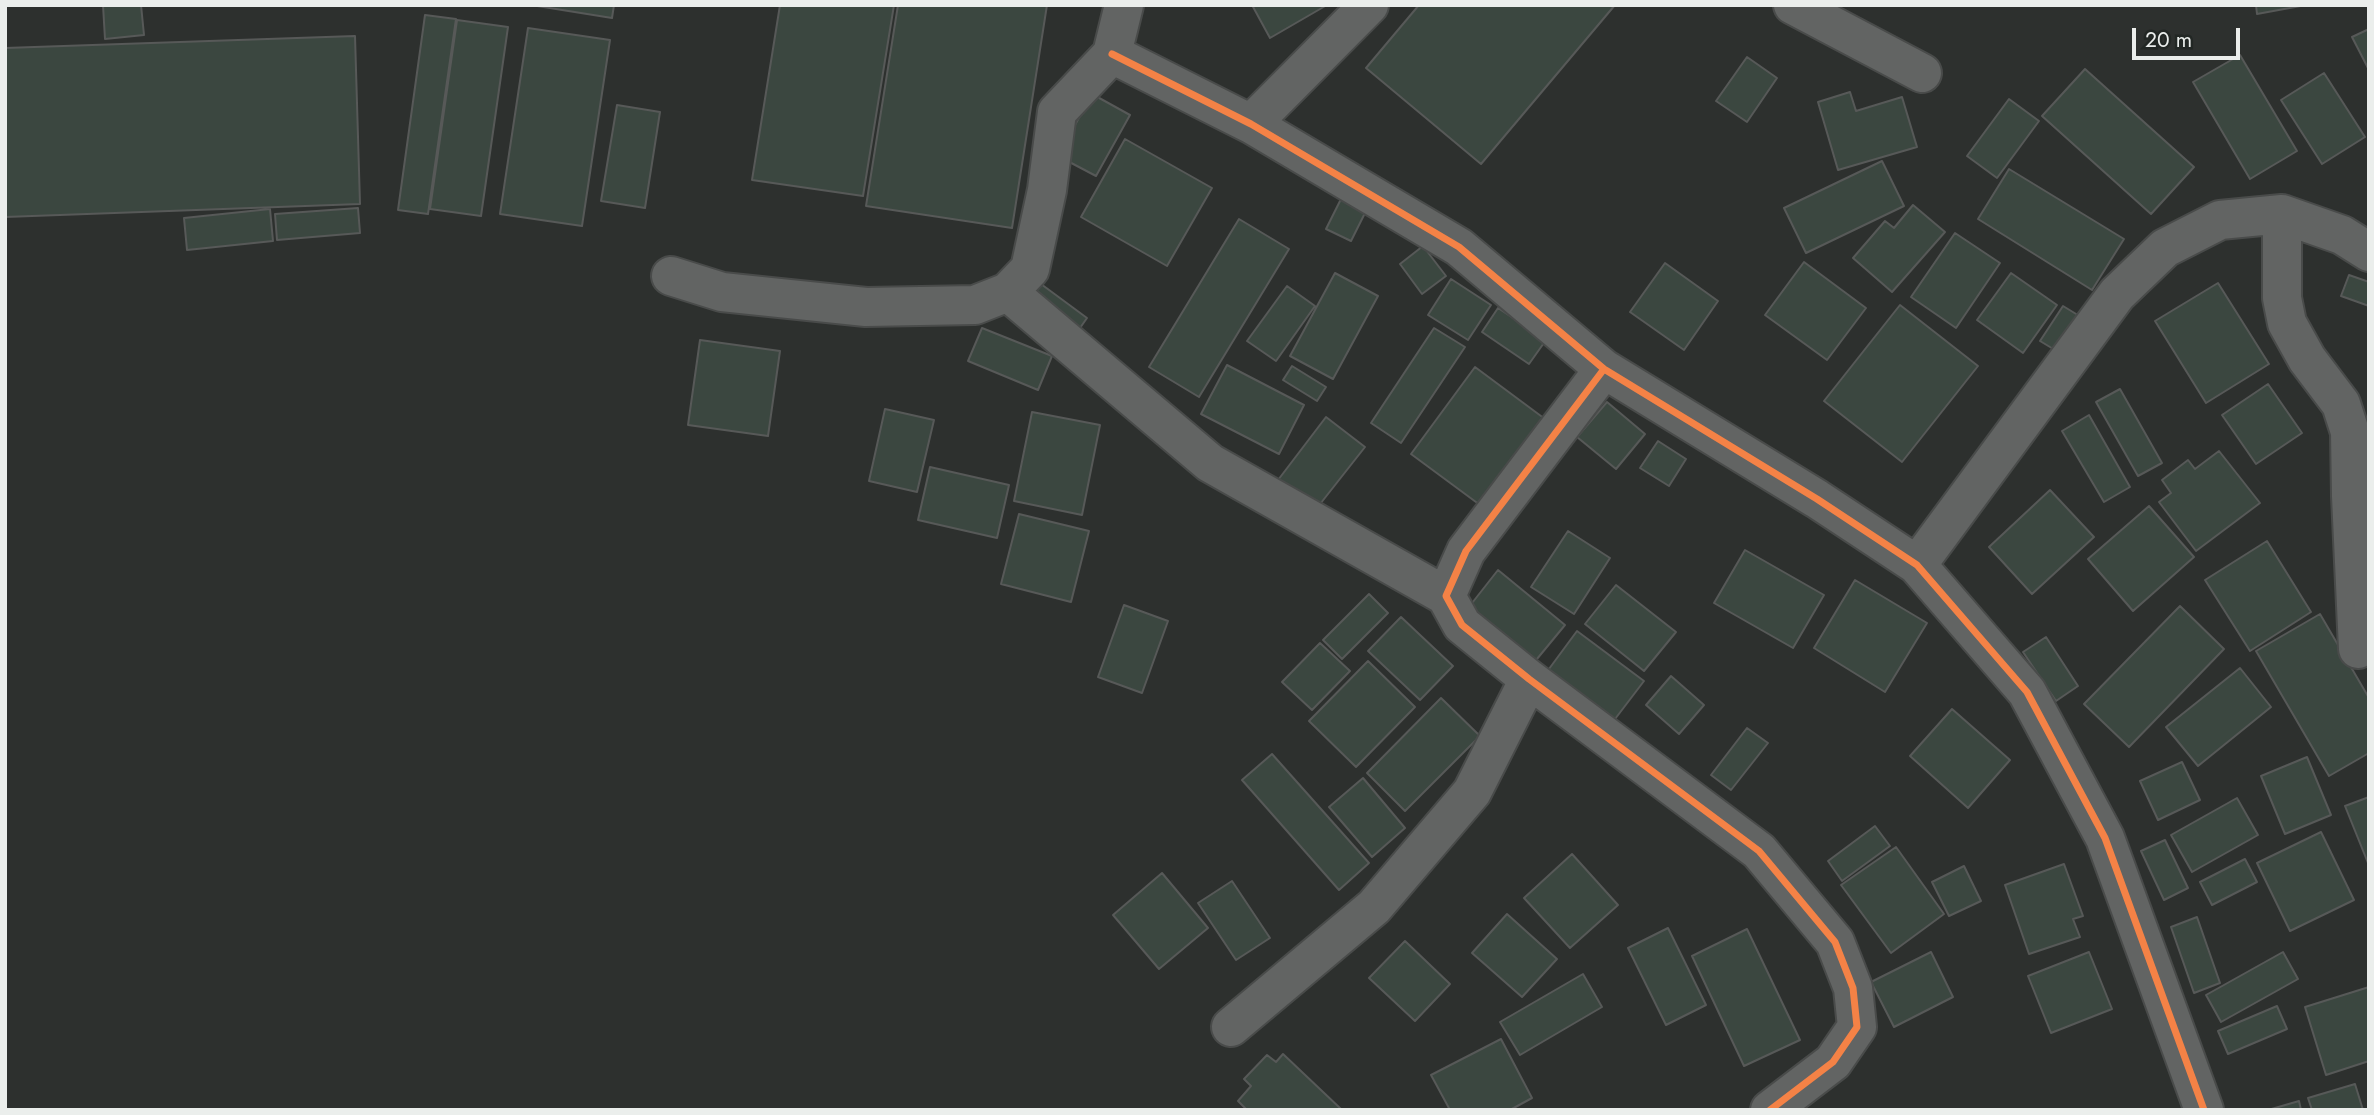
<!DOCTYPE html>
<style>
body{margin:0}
#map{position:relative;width:2374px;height:1115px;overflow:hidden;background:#2d302e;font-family:Jost,sans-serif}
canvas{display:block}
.frame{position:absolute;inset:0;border:7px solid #ebeeec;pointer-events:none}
.scale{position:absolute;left:2132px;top:28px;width:108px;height:32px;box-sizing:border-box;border:4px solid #ebeeec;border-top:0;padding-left:9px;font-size:21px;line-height:24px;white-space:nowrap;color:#ebeeec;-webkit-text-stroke:5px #222724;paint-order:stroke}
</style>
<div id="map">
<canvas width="2374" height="1115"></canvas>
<div class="frame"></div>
<div class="scale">20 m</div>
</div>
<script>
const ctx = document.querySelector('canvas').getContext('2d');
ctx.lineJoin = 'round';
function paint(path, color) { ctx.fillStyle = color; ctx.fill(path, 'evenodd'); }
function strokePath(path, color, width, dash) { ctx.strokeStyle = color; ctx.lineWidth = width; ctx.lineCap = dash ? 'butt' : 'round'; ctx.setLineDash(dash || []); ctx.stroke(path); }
const building = new Path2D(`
 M103,5H141L144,35L105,39Z
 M531,5H614L612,18Z
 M780,5H894L863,196L752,180Z
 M898,5H1047L1012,228L866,206Z
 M1252,5H1327L1270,38Z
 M1419,5H1615L1481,164L1366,68Z
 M2256,5H2306L2257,14Z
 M425,15L456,19L428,214L398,210Z
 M457,20L508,27L481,216L430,209Z
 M528,28L610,40L582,226L500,214Z
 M2369,29V70L2352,37Z
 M355,36L360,204L5,217V48Z
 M2240,55L2297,151L2250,179L2193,82Z
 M1747,57L1777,78L1747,122L1716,101Z
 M2085,69L2194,167L2151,214L2042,116Z
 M2324,73L2365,137L2322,164L2281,100Z
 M1850,92L1856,111L1902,97L1917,147L1838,170L1818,102Z
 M1092,94L1130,115L1096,176L1058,156Z
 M2009,99L2039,121L1997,178L1967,156Z
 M617,105L660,112L645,208L601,201Z
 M1125,139L1212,188L1167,266L1081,217Z
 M1882,161L1904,206L1806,253L1784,208Z
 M2009,169L2124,239L2092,290L1978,219Z
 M1341,199L1366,211L1351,241L1326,229Z
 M1913,205L1945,232L1892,292L1853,258L1885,221L1894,228Z
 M358,208L360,233L277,240L275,214Z
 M270,209L273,241L187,250L184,218Z
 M1239,219L1289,249L1199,397L1149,367Z
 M1955,233L2000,263L1956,328L1911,297Z
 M1423,246L1446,276L1422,294L1400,264Z
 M1804,262L1866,308L1827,360L1765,315Z
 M1665,263L1718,301L1684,350L1630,312Z
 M1335,273L1378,296L1333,379L1290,356Z
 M2011,273L2057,305L2023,353L1977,320Z
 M2349,275L2369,282V306L2341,296Z
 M1451,279L1491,305L1468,340L1428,315Z
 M2218,283L2269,364L2206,403L2155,321Z
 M1041,284L1087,318L1073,338L1026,303Z
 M1287,286L1315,306L1276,361L1247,341Z
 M1900,305L1978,366L1902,462L1824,401Z
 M2063,306L2086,320L2065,356L2040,341Z
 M1498,308L1546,340L1529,364L1482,332Z
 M982,328L1052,356L1038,390L968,361Z
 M1434,328L1465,347L1401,443L1371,423Z
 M700,340L780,351L768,436L688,425Z
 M1227,365L1304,405L1279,454L1201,414Z
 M1292,366L1326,387L1317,401L1283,380Z
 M1475,367L1545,419L1480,505L1411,454Z
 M2268,384L2302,433L2256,464L2222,415Z
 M2120,389L2162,463L2138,476L2096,402Z
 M1607,402L1645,434L1616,469L1577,437Z
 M885,409L934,420L917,492L869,481Z
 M1032,412L1100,425L1082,515L1014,501Z
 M2089,415L2130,487L2104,502L2062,431Z
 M1326,417L1365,447L1313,513L1275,484Z
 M1658,441L1686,459L1669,486L1640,468Z
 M2219,451L2260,503L2196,551L2159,502L2171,493L2162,480L2188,460L2195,469Z
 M930,467L1009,485L997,538L918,520Z
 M2050,490L2094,537L2032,594L1989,547Z
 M2149,506L2194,557L2133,611L2088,559Z
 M1019,514L1089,531L1071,602L1001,584Z
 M1568,531L1610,558L1574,614L1531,587Z
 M2267,541L2311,612L2250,651L2205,580Z
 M1745,550L1824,595L1793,648L1714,603Z
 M1498,570L1565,625L1532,665L1465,612Z
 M1855,580L1927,623L1885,692L1814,648Z
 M1616,585L1676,632L1644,671L1585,624Z
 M1369,594L1388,613L1342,659L1323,640Z
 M1124,605L1168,621L1142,693L1098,677Z
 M2180,606L2224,649L2129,747L2084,704Z
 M2320,614L2369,698V753L2329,776L2256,651Z
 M1401,617L1453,666L1420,700L1368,651Z
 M1577,631L1644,681L1612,723L1546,673Z
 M2046,637L2078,686L2056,701L2023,652Z
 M1320,643L1350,671L1312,710L1282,682Z
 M1368,661L1415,707L1356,767L1309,721Z
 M2240,668L2271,707L2198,766L2166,727Z
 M1671,676L1704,705L1679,734L1646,705Z
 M1441,698L1480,736L1405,811L1367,773Z
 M1952,709L2010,760L1968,808L1910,756Z
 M1747,728L1768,743L1731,790L1711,775Z
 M1272,754L1369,863L1339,890L1242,780Z
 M2307,757L2331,815L2285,834L2261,776Z
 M2182,762L2200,800L2158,820L2140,781Z
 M1363,778L1405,828L1372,857L1329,807Z
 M2369,797V862L2368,863L2345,806Z
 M2237,798L2258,835L2192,872L2171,835Z
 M1875,826L1890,846L1842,881L1828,861Z
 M2321,832L2354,900L2290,931L2257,863Z
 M2165,840L2188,888L2164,900L2141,851Z
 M1896,847L1944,914L1891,953L1841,885Z
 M1572,854L1618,905L1570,948L1524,898Z
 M2245,859L2257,882L2212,905L2200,882Z
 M2064,864L2083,916L2073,919L2080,937L2029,954L2005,885Z
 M1964,866L1981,901L1949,916L1932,882Z
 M1162,873L1208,928L1159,969L1113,915Z
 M1232,881L1270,938L1236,960L1198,903Z
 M1507,914L1557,959L1522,997L1472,953Z
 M2197,917L2220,983L2194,993L2171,927Z
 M1668,928L1706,1005L1666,1025L1628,948Z
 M1747,929L1800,1040L1744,1066L1692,956Z
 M1405,941L1450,984L1415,1021L1369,978Z
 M1931,952L1953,997L1894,1027L1871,982Z
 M2089,952L2112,1009L2051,1033L2028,976Z
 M2283,952L2298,979L2221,1022L2206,995Z
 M1583,974L1602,1007L1520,1055L1500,1022Z
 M2369,987V1061L2326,1075L2305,1007Z
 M2277,1006L2287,1029L2228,1054L2218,1031Z
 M1501,1039L1532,1098L1510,1110H1450L1431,1075Z
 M1283,1054L1341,1109V1110H1247L1238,1101L1251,1086L1244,1079L1267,1055L1276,1062Z
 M2355,1084L2363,1110H2312L2308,1098Z
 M2299,1101L2301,1110H2268Z`);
const minor = new Path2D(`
 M1793,5L1922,73
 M1112,54L1251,124L1459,247L1604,369L1817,499L1917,565L2027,692L2105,838L2204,1110
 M1251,124L1369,5
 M2282,214V298L2287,323L2307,359L2341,404L2350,432L2351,496L2358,649
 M671,276L722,292L866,307L975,305L1008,292L1030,269L1047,190L1057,112L1112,54L1124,5
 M1008,292L1210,463L1446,596
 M1604,369L1466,551L1446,596L1462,625L1529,679L1759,851L1835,942L1853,988L1857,1027L1833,1062L1770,1110
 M1917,565L2117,294L2165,248L2220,220L2282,214L2342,235L2369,252
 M1231,1027L1374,907L1472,792L1529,679`);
const cycleway = new Path2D(`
 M1112,54L1251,124L1459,247L1604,369L1817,499L1917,565L2027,692L2105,838L2204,1110
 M1604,369L1466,551L1446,596L1462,625L1529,679L1759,851L1835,942L1853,988L1857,1027L1833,1062L1770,1110`);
paint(building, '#3b4740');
strokePath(building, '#575958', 2);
strokePath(minor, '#494b4a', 42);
strokePath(minor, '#626463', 38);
strokePath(cycleway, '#f48246', 7);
</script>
